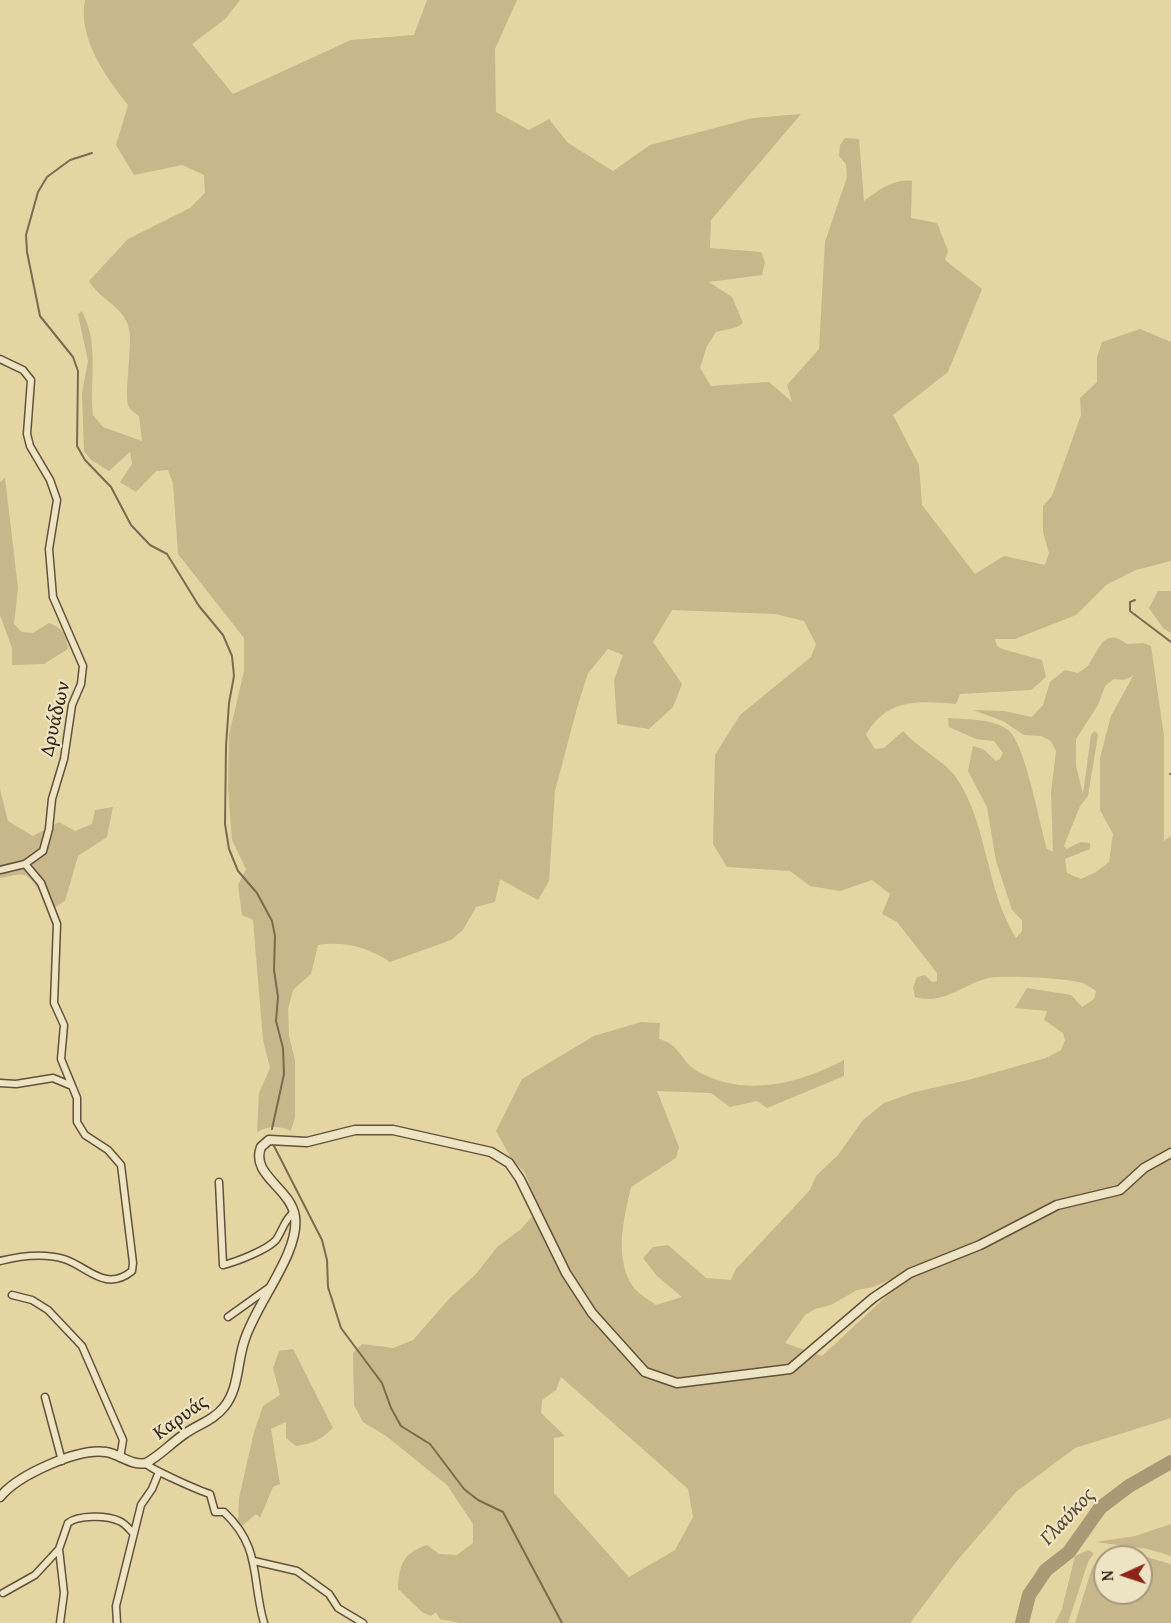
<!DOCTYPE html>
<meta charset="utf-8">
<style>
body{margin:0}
#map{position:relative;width:1171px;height:1623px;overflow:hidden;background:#e4d5a3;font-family:"Gentium Book Plus",serif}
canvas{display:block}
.north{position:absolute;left:1093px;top:1545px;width:60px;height:60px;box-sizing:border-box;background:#ede4c3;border:2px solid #a4987f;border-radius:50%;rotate:267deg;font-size:16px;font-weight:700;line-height:24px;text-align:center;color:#372518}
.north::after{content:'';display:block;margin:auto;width:21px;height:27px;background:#8f2418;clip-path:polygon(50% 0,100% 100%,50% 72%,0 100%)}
</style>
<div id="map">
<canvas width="1171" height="1623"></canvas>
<div class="north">N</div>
</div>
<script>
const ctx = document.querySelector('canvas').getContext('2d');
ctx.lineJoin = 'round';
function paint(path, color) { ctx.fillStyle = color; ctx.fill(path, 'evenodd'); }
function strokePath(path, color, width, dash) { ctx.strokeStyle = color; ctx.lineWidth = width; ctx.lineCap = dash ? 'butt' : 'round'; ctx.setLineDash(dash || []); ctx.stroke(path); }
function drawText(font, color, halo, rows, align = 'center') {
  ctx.font = font + ' "Gentium Book Plus",serif'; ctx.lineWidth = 4.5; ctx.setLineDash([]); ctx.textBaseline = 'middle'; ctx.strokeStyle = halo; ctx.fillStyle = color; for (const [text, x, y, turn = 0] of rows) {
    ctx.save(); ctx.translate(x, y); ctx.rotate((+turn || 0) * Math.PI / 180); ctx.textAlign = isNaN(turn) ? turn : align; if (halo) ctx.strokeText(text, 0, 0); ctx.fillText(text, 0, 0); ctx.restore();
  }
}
const green = new Path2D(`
 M85,0H240L225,19L192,44L233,94L351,40L414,35L427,0H517L495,49L496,112L529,130L549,119L568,143L613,171L650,145L753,118L801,114L711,220L710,248L761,252L765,262L762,275L709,282L732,297L743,323L737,327L716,332L707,346L700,368L711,386L769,382L792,402L787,385L819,349L825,242L847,177L846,164L839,156L840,145L845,138L859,139L864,201C877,191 895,178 912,181L911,218L937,223L948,251L945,260L982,289L948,372L893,415L919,465L922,505L975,574L1004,556L1045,565L1049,553L1043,532V506L1052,496L1081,415L1080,398L1097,382V357L1102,342L1140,329L1171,342V561L1136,570L1106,585L1076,615L1015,639H995L997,646L1002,649L1042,660L1046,677L1031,690L960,694L956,704C918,701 887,698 866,735L875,749L884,748L903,731C916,746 946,763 955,776C988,822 985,889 1016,938L1022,931V920L1012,910L996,861L987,807L968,771L973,746L983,749L996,761L1000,759L1003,753L994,741L976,739L949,727L948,718C967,720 992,718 1008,730C1025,742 1040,826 1047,849L1053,852L1051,792L1056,751L1051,741L1041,736L1024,735L1003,721L973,710L1004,711L1032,717L1043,705L1050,682L1065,670L1078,673C1081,670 1087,668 1089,664C1099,649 1105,626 1127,644L1144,643L1151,646L1164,736V841L1171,836V1418L1075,1448L1016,1492L956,1562L910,1623H460L440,1619L436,1612L431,1616L422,1612L398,1589C399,1565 403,1553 427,1545L439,1554L457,1555L473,1543V1524L447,1485L386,1436L363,1422L354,1405L353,1353L362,1344L393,1348L413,1340L449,1299L476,1274L498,1246L520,1230L539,1209L525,1173L511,1158L496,1131L522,1079L594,1036L641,1022L660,1023L659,1039C681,1045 680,1061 697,1071C744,1098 799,1084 844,1060V1076L767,1108L757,1101L730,1107L711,1093L657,1091L679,1147L676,1158L631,1187C624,1218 613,1259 634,1288C639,1294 649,1300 656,1305L682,1297L657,1276L643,1258L653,1247L668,1245L706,1278L731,1280L736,1269L810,1190L816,1176L838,1155L863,1120L884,1103L915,1092L968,1080L1046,1058L1061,1050L1065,1040L1063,1033L1044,1020L1047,1011L1015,1008L1027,988L1071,995L1082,1007L1094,999L1096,991C1093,989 1089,986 1085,984C1072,978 1002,975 988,978C962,985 943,1005 915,997L913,987L917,977L925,975L932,982L937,981V973L897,922L882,914L890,894L872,880L840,891L810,886L790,871L727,867L713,844L715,755L740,715L811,657L816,644L804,621L775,614L672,610L653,642L682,684L673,707L649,729L617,724L614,680L623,655L608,649L588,673L577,708L555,791L549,881L538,900L500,879L495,902L476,907L463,930L451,940L390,962C367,947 345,941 318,945L311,974L293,990L288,1009L289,1036L295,1060V1117L291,1131C278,1125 269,1126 257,1132L259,1093L270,1068L263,1040L253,920L242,915L238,885L246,869L232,840L228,790L229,735L244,671V638L178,554L173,483L168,470L156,471L136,492L120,482L132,464L130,452L109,471L91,460L84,451L82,393L88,361L78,314L82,311C100,347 89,378 93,415L103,427L142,441L139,416C136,414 131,410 129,407C123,398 133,346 129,329C125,307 99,299 89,281L128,239L190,208L205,193L204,175L182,165L134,175L116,145L128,105C106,78 77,36 85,0ZM1133,676L1111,716L1100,758V810L1113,834L1109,862L1096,872L1081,879L1067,873L1065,859L1090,849V843L1080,842L1067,849L1064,846L1080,806L1088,796L1098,735L1095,731L1091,735L1083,794L1076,766V739L1098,705L1105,686L1114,679L1124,680ZM917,1268L822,1356L785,1343L805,1315L815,1309L831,1305L857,1290L873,1287ZM561,1377L688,1489L693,1517L675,1550L629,1577L554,1493V1438L565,1436L541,1413L542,1400L556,1390Z
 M5,478L18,588L14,624L22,632L33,633L49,623C63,628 66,635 68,649L44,664L12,665V648L0,615V482Z
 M1158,591H1171V633L1163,628L1149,608Z
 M0,789L8,821L33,836L59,822L75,831L92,824L95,810L113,807L107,837L78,856L65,901L54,908C43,901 34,878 25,875C18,873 7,877 0,878Z
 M293,1349L333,1428C322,1439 312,1444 296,1446L286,1438V1422L271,1429L280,1484L273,1487L260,1518L256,1514L242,1526L238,1522L239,1498L254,1432L263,1406L280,1395L273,1368L279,1351Z
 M1171,1524V1556L1148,1549L1096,1542L1135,1536Z
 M1088,1550L1094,1553L1088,1562L1068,1623H1055L1062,1609L1075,1556Z
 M1117,1553L1139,1555L1171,1564V1623H1075L1092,1568L1100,1556ZM1105,1557H1141V1593H1105Z`);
const stream = new Path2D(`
 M92,153L70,160L47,177L38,192L26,235L27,252L40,316L73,357L78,371L77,446L85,460L111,487L131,525L150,545L167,554L199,606L223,635L232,656L234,676L229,703L226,746L225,824L229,849L238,871L257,893L272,921L275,936L274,970L278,997L276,1021L283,1048L284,1074L272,1129
 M1135,600L1130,602V611L1171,642
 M1170,774H1171
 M273,1144L322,1240L327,1260L328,1287L341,1328L382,1383L391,1408L401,1426L430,1444L464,1489L478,1500L503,1512L562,1623`);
const river = new Path2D(`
 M1022,1623L1029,1595L1046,1570L1069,1552L1100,1508L1129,1486L1171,1462`);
const minor = new Path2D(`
 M0,359L23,370L31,380L27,434L30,446L50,480L57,500L49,549L53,597L83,666L81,684L72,705L64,759L52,799L49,829L43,851L25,864L0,870
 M0,1083L16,1084L53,1078L72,1086
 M219,1182L223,1265C236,1262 267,1250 276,1240C283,1230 284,1220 294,1212
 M0,1261C20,1256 44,1253 64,1259C87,1266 105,1293 132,1271L133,1263L121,1165L108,1150L85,1135L77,1122V1098L61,1059L64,1025L54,1003L57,924L41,883L25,864
 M12,1295L32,1300L48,1310L82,1346L123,1440L120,1458
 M228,1317L270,1287
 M45,1397L62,1461
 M145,1463C150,1469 200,1491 210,1494L215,1512H224C262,1548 251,1578 264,1623
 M254,1561L297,1571L329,1594L338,1608L363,1623
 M3,1593L35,1575L59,1549
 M60,1623L64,1593L59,1549L68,1523C78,1515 107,1515 119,1521C125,1523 129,1529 133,1533
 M117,1623L116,1606L141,1505L152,1489L159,1472`);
const tertiary = new Path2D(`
 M0,1497C18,1475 77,1448 106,1452C120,1454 131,1466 146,1463C161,1455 172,1442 186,1433C199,1424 214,1420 224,1407C239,1389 237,1363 244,1342C255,1304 300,1253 295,1217C291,1188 250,1175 261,1147L269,1140L307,1142L355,1130H393L491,1152L509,1163L520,1179L566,1273L592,1313L645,1372L677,1383L790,1369L873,1298L910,1273L980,1245L1057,1205L1120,1190L1144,1168L1171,1153`);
const streetNames = [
 ["Δρυάδων",56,719,-77],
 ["Καρυάς",181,1418,-36]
];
const waterNames = [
 ["Γλαύκος",1068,1517,-47]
];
paint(green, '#c7b78b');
strokePath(stream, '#7b6b4f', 2);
strokePath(river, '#a99974', 14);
strokePath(minor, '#62513b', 9);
strokePath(tertiary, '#62513b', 11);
strokePath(minor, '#ede4c3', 6);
strokePath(tertiary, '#ede4c3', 8);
drawText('20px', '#372518', '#ede4c3', streetNames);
drawText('italic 21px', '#594834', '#ede4c3', waterNames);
</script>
